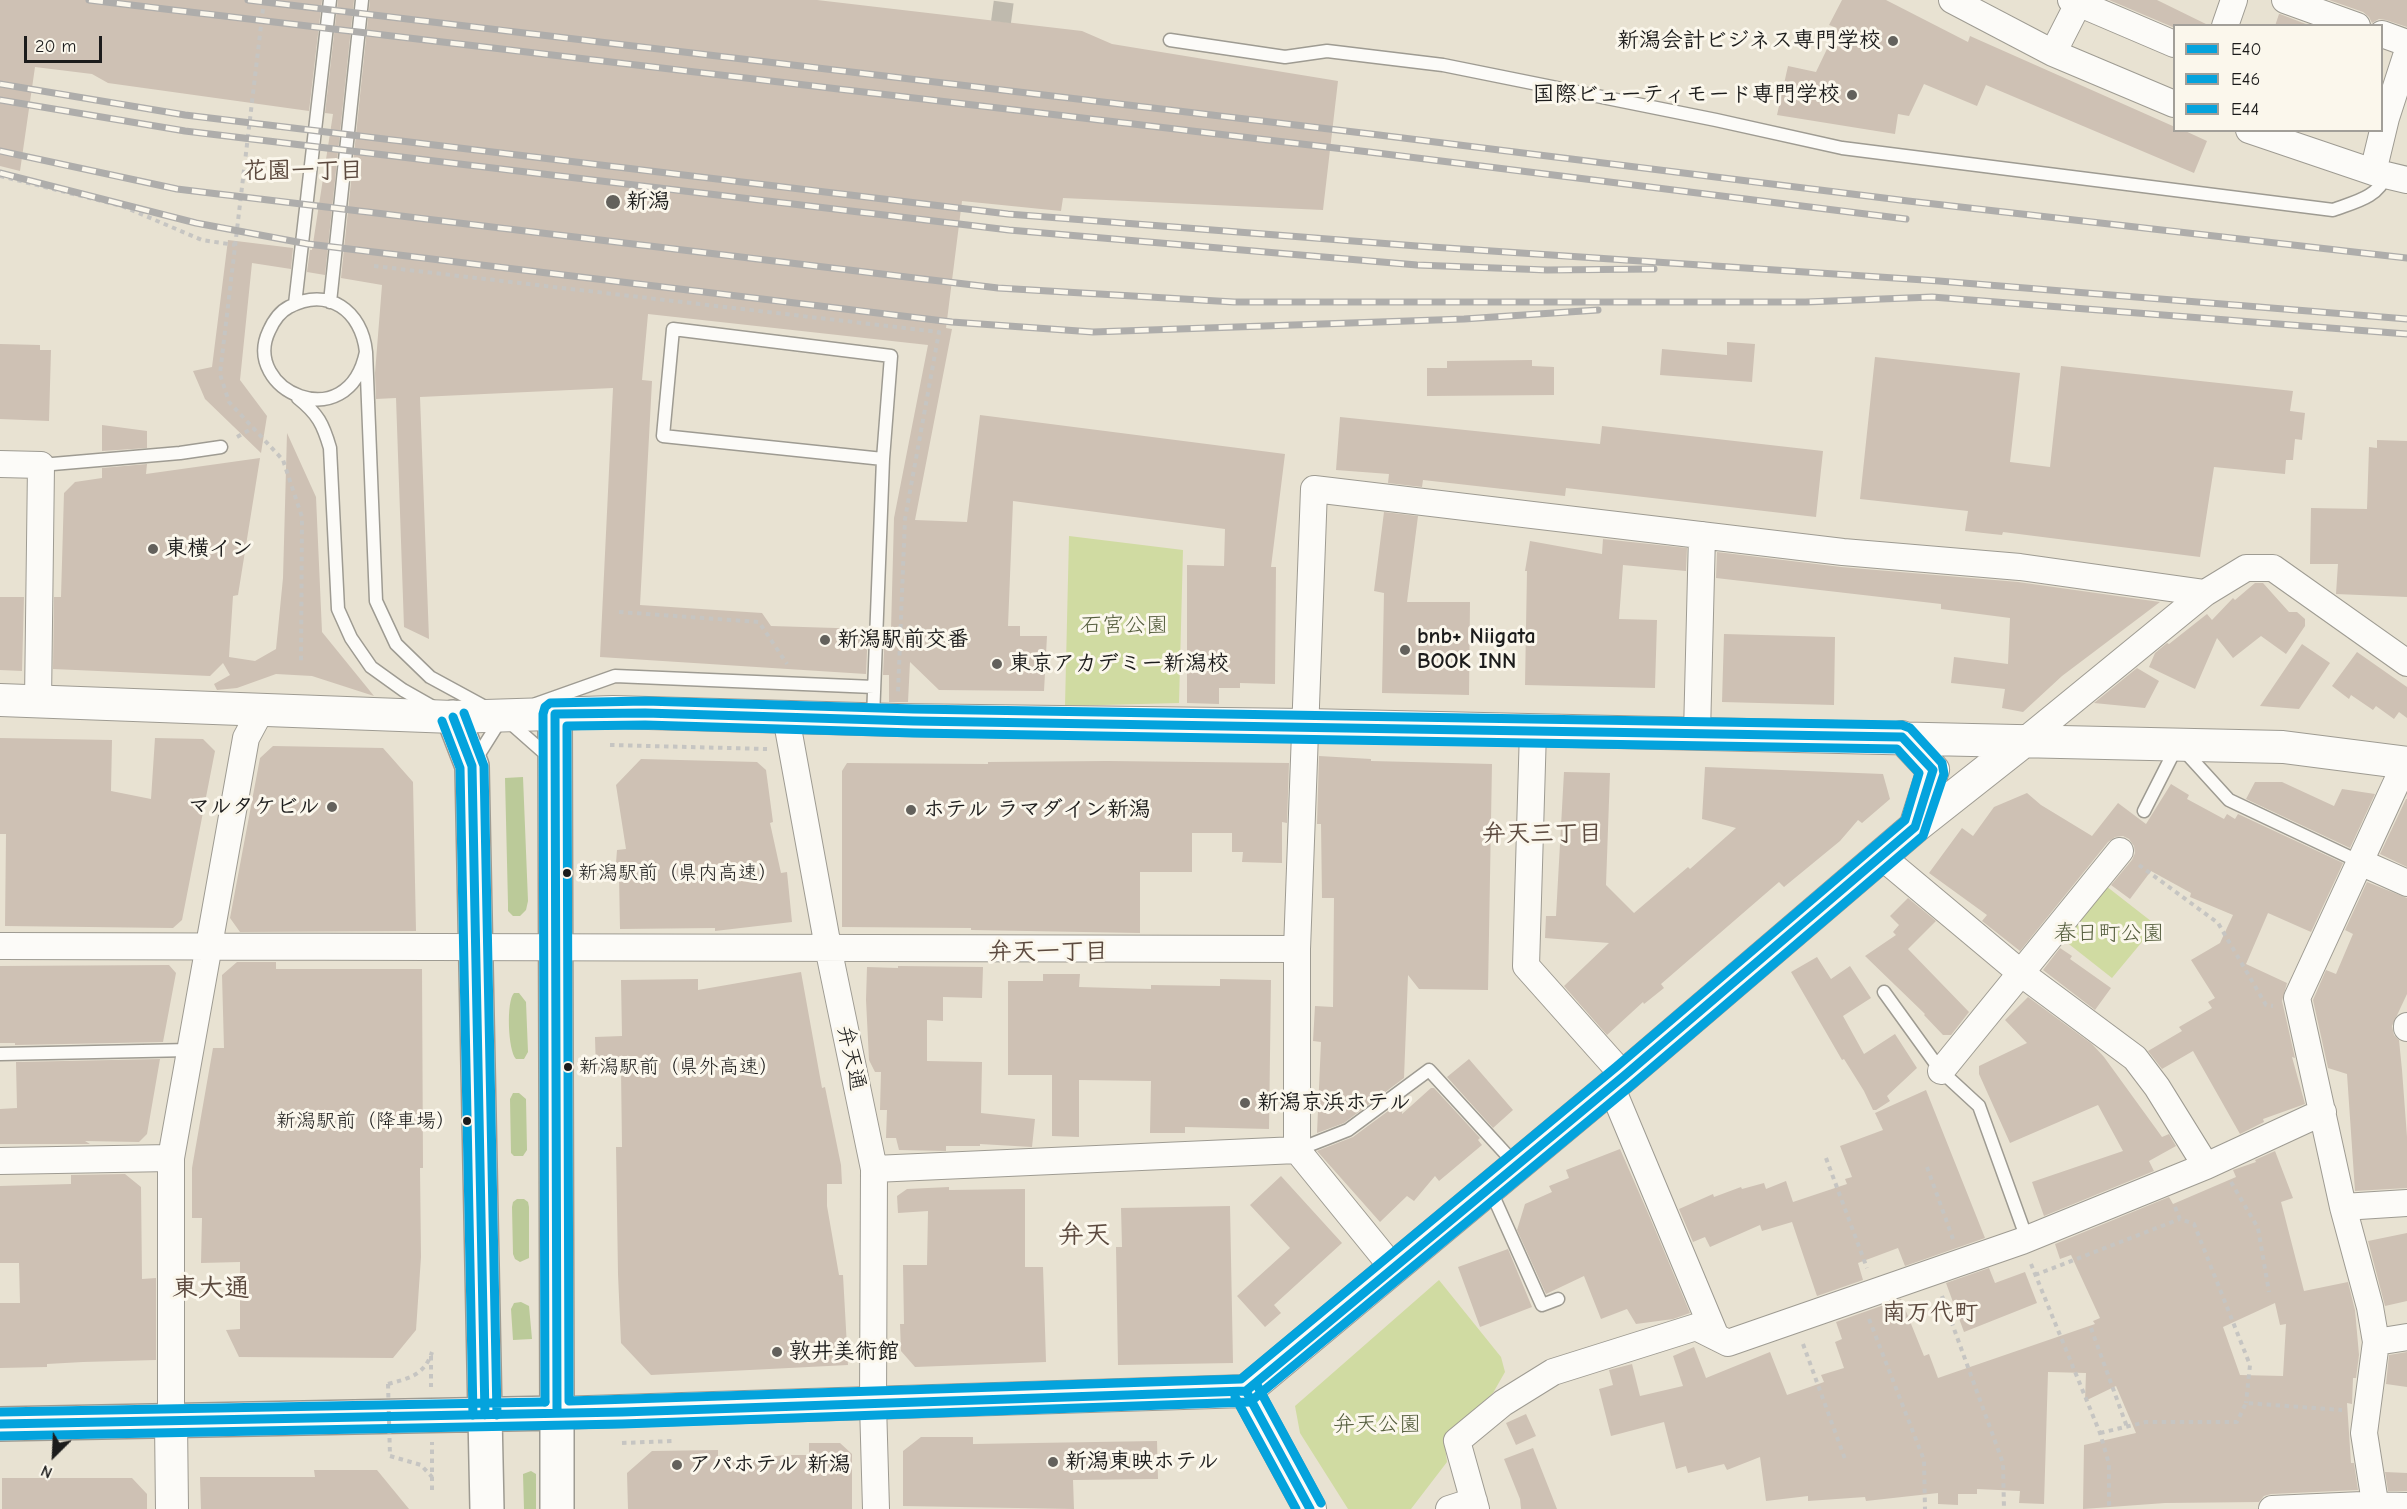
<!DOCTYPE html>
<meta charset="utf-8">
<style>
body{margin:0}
#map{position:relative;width:2407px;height:1509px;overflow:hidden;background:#e8e2d2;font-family:"Comic Neue",sans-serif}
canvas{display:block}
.legend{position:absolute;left:2173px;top:24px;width:210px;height:108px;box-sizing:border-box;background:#fbf7ec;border:2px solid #a29f99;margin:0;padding:8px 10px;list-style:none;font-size:18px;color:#1c1c1c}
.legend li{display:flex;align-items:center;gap:12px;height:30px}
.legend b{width:30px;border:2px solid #a29f99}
.north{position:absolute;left:24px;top:1425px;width:60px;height:60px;-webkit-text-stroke:4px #fbf7ec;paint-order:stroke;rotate:204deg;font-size:16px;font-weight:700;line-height:24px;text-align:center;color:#1c1c1c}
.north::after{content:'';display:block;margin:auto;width:21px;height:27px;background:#1c1c1c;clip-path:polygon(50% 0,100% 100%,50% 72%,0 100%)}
.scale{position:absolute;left:24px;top:36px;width:78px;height:27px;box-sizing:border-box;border:3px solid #1c1c1c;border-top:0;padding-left:8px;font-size:18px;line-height:21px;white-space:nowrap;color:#1c1c1c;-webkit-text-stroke:4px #fbf7ec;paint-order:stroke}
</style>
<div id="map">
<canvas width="2407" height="1509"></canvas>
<ul class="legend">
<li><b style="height:8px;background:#04a3dd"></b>E40</li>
<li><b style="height:8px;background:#04a3dd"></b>E46</li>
<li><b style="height:8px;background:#04a3dd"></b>E44</li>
</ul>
<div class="north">N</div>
<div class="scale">20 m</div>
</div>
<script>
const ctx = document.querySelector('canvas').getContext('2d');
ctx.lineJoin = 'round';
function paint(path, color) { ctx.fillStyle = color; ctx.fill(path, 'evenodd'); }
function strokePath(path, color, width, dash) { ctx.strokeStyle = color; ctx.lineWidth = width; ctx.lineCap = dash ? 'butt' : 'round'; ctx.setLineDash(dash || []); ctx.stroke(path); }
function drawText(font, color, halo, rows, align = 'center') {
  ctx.font = font + ' "Comic Neue","Klee One",sans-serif'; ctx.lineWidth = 6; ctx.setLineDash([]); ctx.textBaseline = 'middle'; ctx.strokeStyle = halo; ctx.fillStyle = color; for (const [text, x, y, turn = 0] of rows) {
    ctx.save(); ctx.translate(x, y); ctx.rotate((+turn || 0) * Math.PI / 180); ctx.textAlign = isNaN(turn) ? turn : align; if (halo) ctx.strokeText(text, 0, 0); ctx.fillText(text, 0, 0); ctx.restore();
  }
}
const green = new Path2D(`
 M1069,536L1183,550L1179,703L1065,706Z
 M2106,886L2156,925L2112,978L2065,941Z
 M1439,1280L1501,1357L1505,1372L1493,1393L1444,1439L1447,1462L1411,1509H1348L1300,1433L1295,1406Z`);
const forest = new Path2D(`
 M523,777L528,901L526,910L520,916H513L508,911V904L505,778Z
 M514,993H519L526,1002L528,1052L524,1059H516C508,1051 506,1001 514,993Z
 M513,1093H519L526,1099L527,1150L523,1156H514L511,1153L510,1099Z
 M517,1199H524L528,1202L529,1207V1258L520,1262L515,1259L513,1254L512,1207L513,1202Z
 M521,1302L529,1306L532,1339L513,1340L511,1309L514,1303Z
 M531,1471L536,1474V1509H524L523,1474Z`);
const building = new Path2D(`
 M0,0H322L309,111L108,83L92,74L35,67L20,171L0,166Z
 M338,0H354L325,275L307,272L310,250H312L333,114L325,113Z
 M370,0H817L1082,31L1112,44L1338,81L1323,210L1063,198L1061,211L962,201L946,328L952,329L915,520L967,522L980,415L1285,454L1271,567H1276L1275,684L1240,683V688H1219V704L1187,703V565L1224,566L1225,529L1013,501L1008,626H1020V636H1047L1044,691L939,690L910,662L908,702H889V675H883L885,630H891L894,518L928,345L648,314L642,380L652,381L640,605L762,613L771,626L868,629L866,674L600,657L613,388L420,397L429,639L404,627L396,398L376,399L375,373L382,285L341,278Z
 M1842,0H1886L1968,42L1970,36L2175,127V130H2183L2207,141L2194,173L1986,85L1977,106L1924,84L1909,116L1898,114L1895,134L1777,115L1788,66L1816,72L1837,28L1829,25Z
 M2109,0H2157L2210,26H2175V28Z
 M2329,0H2407V27L2386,20L2379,19L2372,23L2369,17L2363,12Z
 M2279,14H2280L2311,26H2275Z
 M228,240L293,248L291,269L252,263L240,380L267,416L261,453L205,399L193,371L212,367Z
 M1727,342L1755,344L1752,382L1660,375L1662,349L1727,355Z
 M0,344L40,345V350H51L49,421L0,419Z
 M1875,357L2020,373L2010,462L2050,467L2061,366L2293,391L2290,411L2305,413L2302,440L2295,439L2293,460H2286L2285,474L2214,467L2200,557L2003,532L2002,535L1965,531L1968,511L1860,499Z
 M1532,360V366L1554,367V395L1427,396V368H1447V361Z
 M1340,417L1600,444L1602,426L1823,451L1816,517L1566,488L1565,496L1423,480L1422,487L1388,483L1389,474L1336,470Z
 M102,425L147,431V448L102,451Z
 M287,433L316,497L322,632L374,696L312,676L276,674L237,688L217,690L214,684L230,675L223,663L210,676L53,669L54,597H61L64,493L75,482L102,478V468L147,464L146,474L260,458L238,595L233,596L229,657L255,661L276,649L283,578Z
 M2377,440L2407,441V597L2336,594L2338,564H2310L2311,508L2367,509L2369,447L2377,448Z
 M1384,512L1418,516L1407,602H1470L1469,695L1382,693L1384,593L1374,591Z
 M1603,539L1687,548L1686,571L1623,565L1619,619L1657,620L1655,688L1525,685L1527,571H1525L1530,541L1602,554Z
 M1717,552L1841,567L2018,582L2160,602L2062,676L2023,712L2002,708L2005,689L1951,683L1954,657L2008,664L2010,618L1941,609V604L1716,578Z
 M2255,583H2263L2289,612H2297L2305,619V626L2286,654L2261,636L2233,658L2217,638L2195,689L2149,667L2155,653L2167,643L2169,644L2207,614L2212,620L2233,598L2235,600Z
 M0,597H24L22,671L0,670Z
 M1724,634L1835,637L1834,705L1722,702Z
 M2302,644L2330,663L2299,709L2260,706Z
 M2357,652L2407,687V718L2399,712L2394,719L2376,706L2373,710L2351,695L2349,699L2332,686Z
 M2137,668L2159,681L2145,708L2094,703Z
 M0,738L112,740L111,791L151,799L155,738L203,739L215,751L182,920L173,928L5,926L6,834H0Z
 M273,746L383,748L413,782L416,931L240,932L230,918L260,758Z
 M1319,756L1371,759V761L1492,764L1488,990L1419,989L1408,975L1404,1078L1344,1123L1317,1133L1321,1042L1313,1041L1315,1006L1333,1007L1334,898H1322L1321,824H1317Z
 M641,759L757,762L766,770L773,822L770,823L781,873L787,872L792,922L715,931V928L620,929L619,876H615L617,850L626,849L616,785Z
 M1107,761L1289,763L1287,823L1282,822V863L1242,862L1243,852H1232V833H1192V872H1140V933L971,930V928L842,927V771L847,763L988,764V762Z
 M1705,767L1883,774L1890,799L1862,823L1858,820L1840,841L1784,887L1779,882L1661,984L1664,988L1644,1004L1643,1002L1607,1035L1564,986L1609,943L1545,938L1546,916H1556L1564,772L1610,773L1606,885L1634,913L1688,867L1690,869L1736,828L1702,819Z
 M2255,782H2282L2334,806L2342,789L2375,794L2350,848L2246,799Z
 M2171,784L2189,795L2187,799L2224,819L2227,814L2235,819L2238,814L2343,863L2311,932L2268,913L2246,964L2287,983L2282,1001L2295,1058L2292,1057L2305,1104L2263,1119L2264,1122L2240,1134L2193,1051L2162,1069L2148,1051L2182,1031L2179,1027L2212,1008L2208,1002L2215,998L2191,960L2220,943L2233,915L2190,897L2191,893L2151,871L2130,899L2111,885L2132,860L2135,853L2134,846L2129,839L2123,836L2115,837L2108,842L2020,951L1982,921L1987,915L1929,873L1962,828L1973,836L1994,807L2027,793L2041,805L2092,836L2118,803L2146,824Z
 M2406,799H2407V867L2380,854Z
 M2367,882L2407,898V994L2392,1026L2394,1035L2399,1040L2402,1070L2407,1137V1188L2355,1191L2347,1074L2328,1068L2313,1000L2326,970L2336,974L2353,934L2345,930Z
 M1908,898L1936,921L1908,949L1969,1012L1951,1035H1943L1924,1015L1925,1014L1865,956L1896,935L1893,932L1899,925L1890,916Z
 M2060,948L2072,956L2070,959L2111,988L2095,1010L2043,970Z
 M1817,957L1831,979L1850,966L1871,998L1843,1016L1864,1054L1895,1034L1917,1068L1887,1096L1890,1101L1876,1110H1873L1864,1091L1844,1059L1842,1060L1791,972Z
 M237,962H276V969H422L423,1168H420L421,1257L416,1330L393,1358L239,1357L226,1330L240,1329V1262L201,1263L202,1218H192V1168L213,1048H224L222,975Z
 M169,965L176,973L163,1042L15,1045V1043H0V966Z
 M898,966L983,967L982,998L943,997V1021L927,1020V1061L982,1062L981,1113L1035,1119L1032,1147L980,1144V1146H946V1151L899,1150L896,1138H886L887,1110H880L881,1072H875L869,1060L866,1000L867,967L898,968Z
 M801,972L822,1088L825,1087L841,1165L842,1184H827V1206L839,1275H843L848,1365L651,1375L621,1343L618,1274L616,1147H622L621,1070L596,1072L595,1037L622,1036L621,980L698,979V990Z
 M1043,974H1080L1079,987L1151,989V985L1220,986V979L1271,980L1269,1129L1185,1127V1133H1150L1151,1081L1079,1080V1137L1052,1136V1075H1008V981H1043Z
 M2028,997L2092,1044L2104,1057L2162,1137L2169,1134L2176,1146L2149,1161L2154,1171L2044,1216L2032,1182L2123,1151L2098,1105L2010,1143L1979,1074V1066L2027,1043L2005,1020Z
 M160,1059L147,1134L139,1142L85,1141L90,1144H0V1109L17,1108L16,1062Z
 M1469,1059L1513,1110L1493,1128L1447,1077Z
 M1431,1088H1434L1480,1138L1478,1140L1482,1145L1439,1181L1435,1176L1414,1201L1407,1196L1380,1222L1317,1151L1353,1137L1403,1100L1402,1114Z
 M1926,1090L1985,1238L1905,1266L1898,1248L1858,1263L1863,1280L1817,1296L1792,1222L1762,1231L1760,1225L1710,1247L1705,1237L1693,1242L1679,1209L1713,1194L1714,1197L1741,1187L1742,1189L1764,1183L1766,1189L1786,1181L1793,1202L1847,1184L1845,1179L1852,1177L1840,1146L1883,1130L1875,1113Z
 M1620,1149L1651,1220L1690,1313L1673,1319L1636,1324L1627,1309L1601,1319L1584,1276L1546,1294L1517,1230L1525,1204L1552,1192L1549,1186L1569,1178L1566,1170Z
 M2275,1151L2293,1198L2281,1202L2304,1291L2348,1282L2355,1310L2359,1355L2356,1378H2353L2352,1404L2347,1403L2351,1463H2354L2358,1490L2271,1494L2264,1496L2259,1502L2165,1503L2083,1509L2084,1445L2136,1433L2116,1386L2085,1401L2086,1373L2048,1372L2044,1504L2019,1503L2020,1491L1977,1489V1494H1958V1505L1938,1504V1493L1866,1501L1865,1497L1808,1501V1496L1766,1501L1760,1457L1727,1470L1724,1464L1688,1473L1686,1466L1676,1469L1664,1422L1611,1436L1599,1389L1613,1385L1609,1370L1632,1364L1640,1396L1683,1386L1673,1356L1694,1347L1706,1378L1770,1352L1787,1395L1824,1382L1821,1375L1844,1368L1835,1342L1842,1339L1836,1322L1901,1299L1924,1356L1929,1354L1938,1378L2095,1324L2093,1321L2100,1318L2071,1255L2060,1259L2055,1244L2169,1197L2173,1204L2236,1177L2233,1170L2256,1162L2255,1160ZM2275,1303L2280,1325L2286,1324L2283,1376L2240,1375L2223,1327Z
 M125,1174L141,1187L142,1279L156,1278V1360L83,1362L47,1364V1367L0,1368V1303H20L19,1263H0V1186L71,1184V1175Z
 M1281,1176L1342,1243L1274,1305L1281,1313L1265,1327L1237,1296L1290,1248L1250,1205Z
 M949,1187V1190L1025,1189V1267H1043L1046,1362L915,1367L901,1351L900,1324H904L903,1265H927L928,1211L898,1213L897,1196L907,1189Z
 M1230,1206L1233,1363L1118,1365L1116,1247H1122L1121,1208Z
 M2407,1233V1301L2385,1306L2368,1241Z
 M1508,1249L1532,1307L1480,1327L1458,1267Z
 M1989,1268L1995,1283L2025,1272L2037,1303L1964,1332L1946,1283Z
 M2407,1352V1387L2386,1384L2389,1355Z
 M1526,1414L1536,1436L1516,1445L1506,1423Z
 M921,1437H973V1444L1157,1441L1158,1479L1073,1480L1074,1509L903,1506V1451Z
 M809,1443H840L852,1454V1509H628L627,1473L652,1451L718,1450V1460H763L762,1458L784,1455H809Z
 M1533,1448L1557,1509H1521L1520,1499L1504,1459Z
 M314,1470H377L409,1509H201L200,1477H315Z
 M2385,1472L2407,1473V1491H2388Z
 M2,1478H132L147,1494V1509H2Z`);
const pedestrianTunnel = new Path2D(`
 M1001,22L1004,0`);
const path = new Path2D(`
 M264,0L220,374L229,402L283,460L302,517L301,663
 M0,176L122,206L202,240L235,245
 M374,266L939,332L905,519L898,692
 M237,437L253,428
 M619,612L759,622L787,664
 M610,745L767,749
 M2139,865L2218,923L2266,1005L2273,1006
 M1826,1158L1867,1268
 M1927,1167L1953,1239
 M2231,1182L2258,1228L2269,1292
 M2175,1207L2180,1219L2194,1224L2250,1365L2246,1403
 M2031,1264L2100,1433L2109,1464V1509
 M2035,1275L2180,1219
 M1942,1296L2003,1463L2004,1509
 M1869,1319L1924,1460L1925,1509
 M2091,1328L2127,1427
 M1803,1344L1845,1459
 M431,1356V1387
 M388,1384C409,1378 424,1376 432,1352
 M2100,1433L2146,1422H2237L2246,1403L2342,1410
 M622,1443L673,1441
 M390,1456L421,1465L432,1477
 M432,1490V1442`);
const service = new Path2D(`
 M1170,40L1285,57L1327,51L1443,65L1716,120L1842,148L2333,210C2354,202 2378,198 2386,175
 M330,302L362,0
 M295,304L330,0
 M366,352C348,439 241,390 269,331C273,322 279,312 289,307C328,286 362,311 366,352L376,601L396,644L430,677L487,708
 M298,398C318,414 323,424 330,448L338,609L351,638L371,667L403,690L433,707
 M41,465L180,453L221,447
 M536,704L615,676L874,687
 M873,718L883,459L891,356L673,329L663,436L883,459
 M507,720L550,758
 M474,762L501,719
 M2144,811L2178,744L2229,800L2360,862
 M1884,992L1941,1071L1979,1106L2027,1239
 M0,1054L190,1050
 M1297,1150L1348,1130L1429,1070L1516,1165
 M1490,1189L1542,1305L1558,1299`);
const minor = new Path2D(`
 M1952,0L2053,53L2174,104
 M2071,0L2174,44
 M2285,0L2357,26
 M2225,26L2234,0
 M2382,34L2407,43
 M2053,53L2080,0
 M2249,130L2373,172L2407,180
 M2373,172L2386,118L2407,53
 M0,464L41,465L38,701
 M786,717L828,947L874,1169L873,1404L876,1509
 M1533,730L1526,966L1624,1076
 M1697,733L1702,535
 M2024,741L2205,593L2246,568H2273L2407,663
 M1881,856L2022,974L2135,1058L2157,1087L2206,1166
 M2360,862L2407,883
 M0,946L1297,949
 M2407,1026V1028
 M1941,1071L2120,851
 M1611,1086L1716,1337
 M0,1161L171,1158
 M874,1169L1297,1150
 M2343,1207L2407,1203
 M1393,1268L1297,1150V949L1314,489L1843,552L2020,567L2205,593
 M2376,1342L2407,1337
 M171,1421V1158L246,738L261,710
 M1449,1509L1474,1501
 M1476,1509L1457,1441L1503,1403L1553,1372L1696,1327L1728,1343L2022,1241L2206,1166L2323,1112
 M2272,1509L2363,1505L2407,1506
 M2376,1509L2364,1433L2376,1342L2370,1307L2343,1207L2297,998L2406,762`);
const tertiary = new Path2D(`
 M0,700L453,717L613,712L897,720L1306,725L2283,747L2407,763
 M1902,737L1933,770L1915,827
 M1246,1391L1310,1509
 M557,1413L1246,1391L1624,1076L1915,827L2024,741
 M171,1421L172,1509`);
const primary = new Path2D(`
 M555,714L557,1413
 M453,717L472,766L485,1415`);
const trunk = new Path2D(`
 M485,1415L487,1509
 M0,1424L557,1413V1509`);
const rail = new Path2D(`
 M89,0L1369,152L1906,219
 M248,0L1371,134L1908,201L2407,258
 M0,84L185,115L1008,214L1417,246L1939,281L2407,319
 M0,100L185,131L1009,230L1417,265L1547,270L1654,269
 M0,151L177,189L998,288L1234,302H1806L1932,297L2407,334
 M0,173L196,223L308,244L952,322L1093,332L1464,319L1598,310`);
const pathBridge = new Path2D(`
 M388,1384L390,1456`);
const bus1 = new Path2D(`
 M453,717L472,766L485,1415
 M1246,1391L1310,1509
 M0,1424L622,1412L1246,1391L1624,1076L1915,827L1933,770L1902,737L914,721L645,713L555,714L557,1413`);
const bus2 = new Path2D(`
 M442,721L460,768L473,1415
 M1235,1397L1296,1509
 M0,1436L622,1424L1250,1402L1632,1085L1923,836L1944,774L1942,763L1910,728L1902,725L914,709L645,701L550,703L545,707L543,714L545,1402`);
const bus3 = new Path2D(`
 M464,713L484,766L497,1415
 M645,725L914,733L1897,749L1919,773L1905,820L1616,1067L1241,1379L569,1401L567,726Z
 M1257,1385L1321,1503
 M0,1412L545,1402`);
const markers = [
 [1893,41,6,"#63615c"],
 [1852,95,6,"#63615c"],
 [613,202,8,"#63615c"],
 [153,549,6,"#63615c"],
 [825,640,6,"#63615c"],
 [1405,650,6,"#63615c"],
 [997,664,6,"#63615c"],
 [332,807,6,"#63615c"],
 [911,810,6,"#63615c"],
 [567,873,5,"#1c1c1c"],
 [568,1067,5,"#1c1c1c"],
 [1245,1103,6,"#63615c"],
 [467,1121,5,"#1c1c1c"],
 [777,1352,6,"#63615c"],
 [1053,1462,6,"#63615c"],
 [677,1465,6,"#63615c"]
];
const busNames = [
 ["新潟駅前（県内高速）",578,873],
 ["新潟駅前（県外高速）",579,1067],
 ["新潟駅前（降車場）",456,1121,"right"]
];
const poiNames = [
 ["新潟会計ビジネス専門学校",1881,41,"right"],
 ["国際ビューティモード専門学校",1840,95,"right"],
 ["新潟",626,202],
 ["東横イン",165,549],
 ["bnb+ Niigata",1417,637],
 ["BOOK INN",1417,662],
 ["新潟駅前交番",837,640],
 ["東京アカデミー新潟校",1009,664],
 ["マルタケビル",320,807,"right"],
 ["ホテル ラマダイン新潟",923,810],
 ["新潟京浜ホテル",1257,1103],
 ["敦井美術館",789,1352],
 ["新潟東映ホテル",1065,1462],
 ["アパホテル 新潟",689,1465]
];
const parkNames = [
 ["石宮公園",1124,626],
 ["春日町公園",2109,934],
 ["弁天公園",1377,1425]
];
const streetNames = [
 ["弁天通",851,1058,78]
];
const neighbourhoodNames = [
 ["花園一丁目",303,171],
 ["弁天三丁目",1542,834],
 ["弁天一丁目",1048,952],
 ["南万代町",1930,1313]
];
const quarterNames = [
 ["弁天",1084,1236],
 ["東大通",211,1289]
];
paint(green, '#d0dba2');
paint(forest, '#bbca99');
paint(building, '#cec1b4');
strokePath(pedestrianTunnel, '#bfbaae', 20, [20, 10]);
strokePath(service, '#9e9b92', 15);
strokePath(minor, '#9e9b92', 28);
strokePath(tertiary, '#9e9b92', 34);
strokePath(primary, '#9e9b92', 36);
strokePath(trunk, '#9e9b92', 36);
strokePath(path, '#c6c5c2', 4, [4.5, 4.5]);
strokePath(service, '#fcfbf8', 12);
strokePath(minor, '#fcfbf8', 26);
strokePath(tertiary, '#fcfbf8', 32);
strokePath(primary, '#fcfbf8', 33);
strokePath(trunk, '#fcfbf8', 33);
strokePath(rail, '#aeadab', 7);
strokePath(rail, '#fbf7ec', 4.5, [14]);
strokePath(pathBridge, '#c6c5c2', 4, [4.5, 4.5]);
strokePath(bus1, '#04a3dd', 9);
strokePath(bus2, '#04a3dd', 9);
strokePath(bus3, '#04a3dd', 9);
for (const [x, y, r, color] of markers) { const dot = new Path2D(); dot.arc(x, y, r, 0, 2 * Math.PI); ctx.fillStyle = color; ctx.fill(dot); strokePath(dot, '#fbf7ec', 2); }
drawText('20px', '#1c1c1c', '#fbf7ec', busNames, 'left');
drawText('bold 22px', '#1c1c1c', '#fbf7ec', poiNames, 'left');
drawText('22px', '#545d3d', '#fbf7ec', parkNames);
drawText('22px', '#1c1c1c', '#fbf7ec', streetNames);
drawText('bold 24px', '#5c4a3f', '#fbf7ec', neighbourhoodNames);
drawText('bold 26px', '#5c4a3f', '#fbf7ec', quarterNames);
</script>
